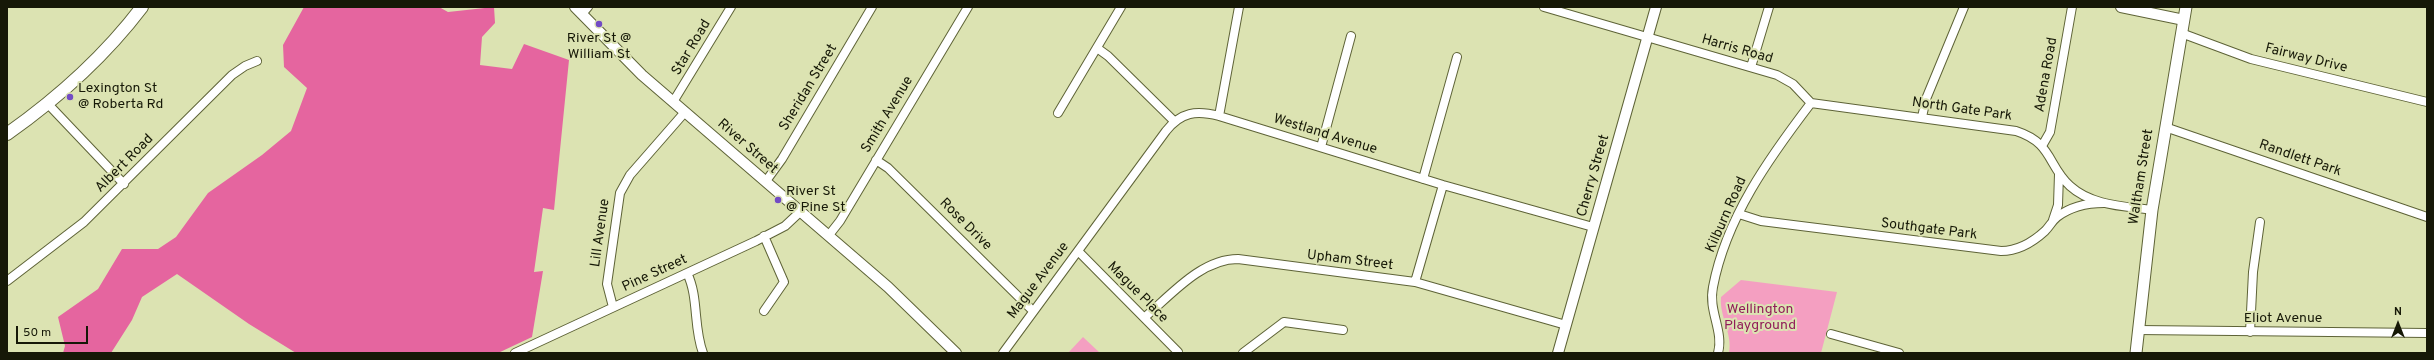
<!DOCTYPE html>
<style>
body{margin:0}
#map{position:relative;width:2434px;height:360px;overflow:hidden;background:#dce3b2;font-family:Overpass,sans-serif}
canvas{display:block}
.frame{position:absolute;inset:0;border:8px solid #161807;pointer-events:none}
.north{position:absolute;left:2378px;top:304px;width:40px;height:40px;-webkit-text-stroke:3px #dce3b2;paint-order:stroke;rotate:0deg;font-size:11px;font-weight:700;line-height:16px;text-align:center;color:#161807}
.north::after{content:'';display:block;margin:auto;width:14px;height:18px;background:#161807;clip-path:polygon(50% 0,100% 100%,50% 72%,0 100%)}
.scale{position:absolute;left:16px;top:326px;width:72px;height:18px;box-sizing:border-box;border:2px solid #161807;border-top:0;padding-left:5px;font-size:12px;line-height:14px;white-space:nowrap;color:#161807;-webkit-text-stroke:3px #dce3b2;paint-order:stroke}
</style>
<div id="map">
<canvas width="2434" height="360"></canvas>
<div class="frame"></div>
<div class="north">N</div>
<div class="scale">50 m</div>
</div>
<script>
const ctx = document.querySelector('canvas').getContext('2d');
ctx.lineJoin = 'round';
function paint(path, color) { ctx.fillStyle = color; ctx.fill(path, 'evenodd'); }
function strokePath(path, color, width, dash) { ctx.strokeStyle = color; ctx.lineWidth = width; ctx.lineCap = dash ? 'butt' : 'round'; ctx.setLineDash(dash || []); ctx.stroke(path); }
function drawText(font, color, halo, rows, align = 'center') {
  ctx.font = font + ' Overpass,sans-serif'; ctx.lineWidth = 4; ctx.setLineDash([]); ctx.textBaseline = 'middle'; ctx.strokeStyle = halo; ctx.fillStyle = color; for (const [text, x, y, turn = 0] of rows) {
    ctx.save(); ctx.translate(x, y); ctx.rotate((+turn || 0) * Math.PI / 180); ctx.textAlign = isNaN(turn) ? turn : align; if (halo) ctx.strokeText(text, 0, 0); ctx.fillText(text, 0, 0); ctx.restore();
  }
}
const green = new Path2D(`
 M1741,280L1837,292L1821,353H1729C1733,334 1719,316 1721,297Z
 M1083,337L1100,353H1068Z`);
const forest = new Path2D(`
 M304,7H439L448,12L494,7L495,23L482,37L480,65L512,69L524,44L569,60L554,210L543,208L534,272L543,271L532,337L498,353H296L249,324L177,274L142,297L132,320L111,353H63L65,346L58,317L98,289L122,249H158L176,237L208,193L262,155L291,131L307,88L284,67L283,45Z`);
const minor = new Path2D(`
 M1544,7L1777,75L1793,84L1811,103
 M582,14L588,7
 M2181,33L2251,59L2427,102
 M1097,48L1108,56L1174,121
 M1751,67L1769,7
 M673,102L731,7
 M1811,103L2016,131C2053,143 2047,165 2070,186C2092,206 2124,206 2152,210
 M48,104L124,184
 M1058,113L1121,7
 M1219,116L1239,7
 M1922,117L1926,99L1964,7
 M2165,127L2427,217
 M2042,146L2050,132L2072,7
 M1321,147L1351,36
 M876,160L888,168L1033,311
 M1423,179L1457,57
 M766,181L782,159L872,7
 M1739,214L1761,221L2001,251C2018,251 2033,242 2045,231C2050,226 2052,221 2057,217C2070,207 2087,203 2104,203
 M2053,220L2058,205L2059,174
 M829,235L840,221L968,7
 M764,236L784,282L764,311
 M1078,251L1178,352
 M687,273C699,297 693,327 703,353
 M7,281L84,222L232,75L245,66L257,61
 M1415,282L1443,185
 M613,307L607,284L620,193L630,175L685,112
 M1145,317C1171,295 1201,259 1238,259L1415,282L1566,325
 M2138,330L2427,333
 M2250,332L2253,272L2260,222
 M1831,334L1899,353
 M515,353L756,241L785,226L801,211
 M1003,353L1166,131C1181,112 1196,110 1219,116L1443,185L1593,227
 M1243,353L1284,322L1343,330
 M1718,353C1724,331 1708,311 1713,287C1726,218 1769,158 1811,103`);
const tertiary = new Path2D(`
 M575,7L642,75L888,287L956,353
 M2121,7L2184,20
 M1558,353L1656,7`);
const secondary = new Path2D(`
 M2136,353L2152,210L2186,7`);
const primary = new Path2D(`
 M7,134C58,98 104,57 142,7`);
const markers = [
 [599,24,4,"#724bc4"],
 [70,97,4,"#724bc4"],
 [778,200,4,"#724bc4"]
];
const poiNames = [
 ["River St @",599,39,"center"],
 ["William St",599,55,"center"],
 ["Lexington St",78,89],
 ["@ Roberta Rd",78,105],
 ["River St",786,192],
 ["@ Pine St",786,208]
];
const streetNames = [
 ["Star Road",692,48,-59],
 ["Harris Road",1737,50,16],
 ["Fairway Drive",2306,59,14],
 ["Adena Road",2047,75,-80],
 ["Sheridan Street",809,88,-59],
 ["North Gate Park",1962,110,8],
 ["Smith Avenue",888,115,-59],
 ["Westland Avenue",1325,135,17],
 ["River Street",747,147,41],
 ["Randlett Park",2300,159,19],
 ["Albert Road",125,164,-45],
 ["Cherry Street",1594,176,-74],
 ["Waltham Street",2142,177,-81],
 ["Kilburn Road",1727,215,-66],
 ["Rose Drive",965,225,45],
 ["Southgate Park",1929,230,7],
 ["Lill Avenue",601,233,-82],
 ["Upham Street",1350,261,7],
 ["Pine Street",655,274,-25],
 ["Mague Avenue",1039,281,-53],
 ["Mague Place",1137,293,45],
 ["Eliot Avenue",2283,319]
];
const parkNames = [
 ["Wellington",1760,310],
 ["Playground",1760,326]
];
paint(green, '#f49fc1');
paint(forest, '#e5659f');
strokePath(minor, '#5e6337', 10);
strokePath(tertiary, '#5e6337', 12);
strokePath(secondary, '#5e6337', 13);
strokePath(primary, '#5e6337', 14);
strokePath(minor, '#fff', 8);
strokePath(tertiary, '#fff', 10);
strokePath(secondary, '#fff', 11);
strokePath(primary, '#fff', 12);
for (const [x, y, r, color] of markers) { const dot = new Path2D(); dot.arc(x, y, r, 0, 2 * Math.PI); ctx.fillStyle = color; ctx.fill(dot); strokePath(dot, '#dce3b2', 1.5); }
drawText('14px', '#161807', '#dce3b2', poiNames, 'left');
drawText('14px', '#161807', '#dce3b2', streetNames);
drawText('14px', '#911c59', '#dce3b2', parkNames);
</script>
